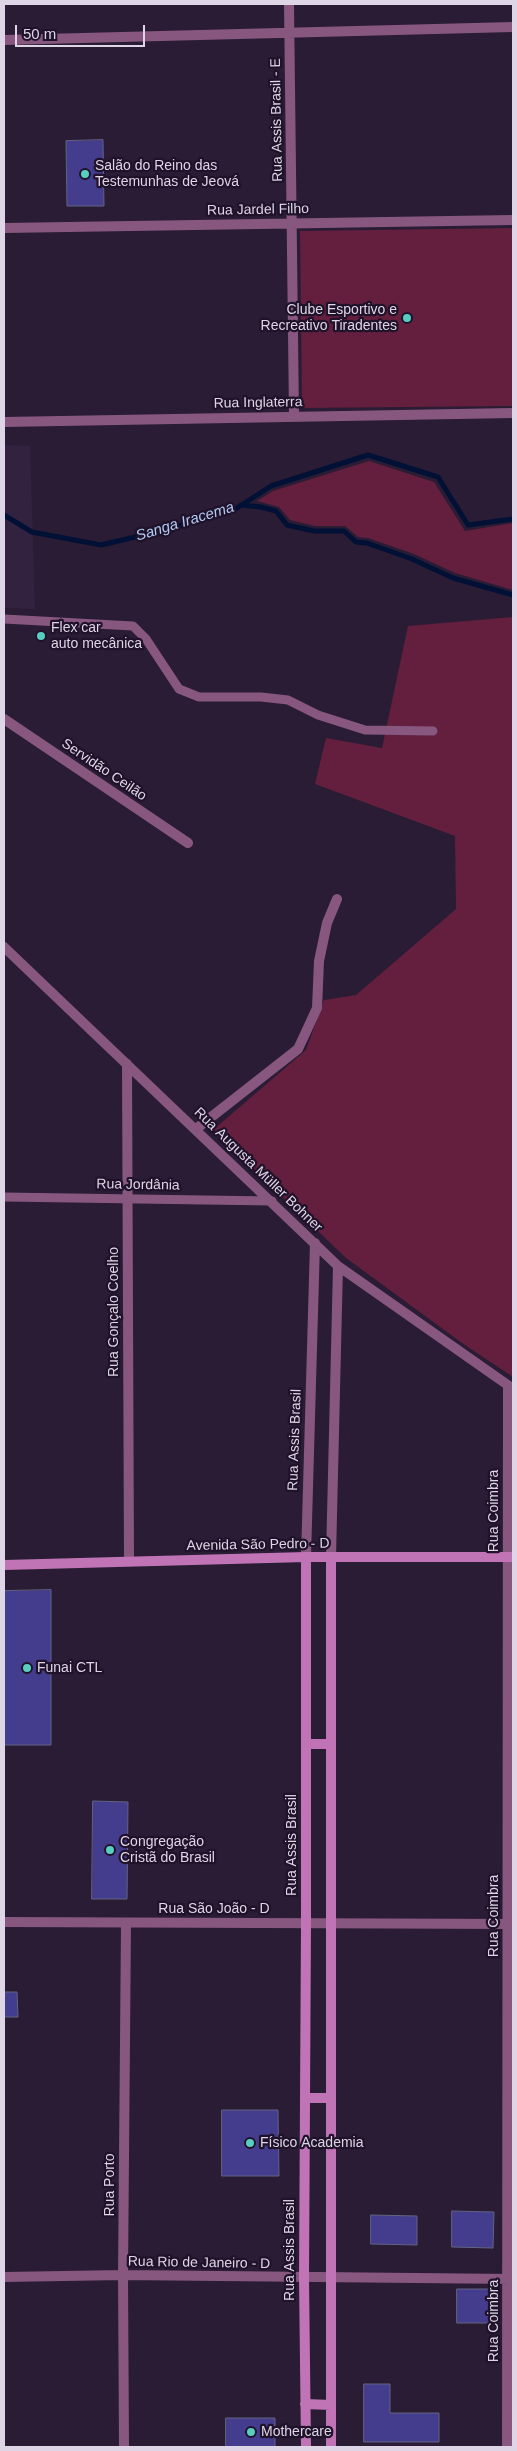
<!DOCTYPE html>
<meta charset="utf-8">
<style>
body{margin:0}
#map{position:relative;width:517px;height:2451px;overflow:hidden;background:#291c34;font-family:Arial,sans-serif}
canvas{display:block}
.frame{position:absolute;inset:0;border:5px solid #ded6e6;pointer-events:none}
.scale{position:absolute;left:15px;top:25px;width:130px;height:22px;box-sizing:border-box;border:2px solid #ded6e6;border-top:0;padding-left:6px;font-size:15px;line-height:18px;white-space:nowrap;color:#ded6e6;-webkit-text-stroke:4px #1f122a;paint-order:stroke}
</style>
<div id="map">
<canvas width="517" height="2451"></canvas>
<div class="frame"></div>
<div class="scale">50 m</div>
</div>
<script>
const ctx = document.querySelector('canvas').getContext('2d');
ctx.lineJoin = 'round';
function paint(path, color) { ctx.fillStyle = color; ctx.fill(path, 'evenodd'); }
function strokePath(path, color, width, dash) { ctx.strokeStyle = color; ctx.lineWidth = width; ctx.lineCap = dash ? 'butt' : 'round'; ctx.setLineDash(dash || []); ctx.stroke(path); }
function drawText(font, color, halo, rows, align = 'center') {
  ctx.font = font + ' Arial,sans-serif'; ctx.lineWidth = 4.5; ctx.setLineDash([]); ctx.textBaseline = 'middle'; ctx.strokeStyle = halo; ctx.fillStyle = color; for (const [text, x, y, turn = 0] of rows) {
    ctx.save(); ctx.translate(x, y); ctx.rotate((+turn || 0) * Math.PI / 180); ctx.textAlign = isNaN(turn) ? turn : align; if (halo) ctx.strokeText(text, 0, 0); ctx.fillText(text, 0, 0); ctx.restore();
  }
}
const built = new Path2D(`
 M4,445L30,446L35,609L4,608Z`);
const green = new Path2D(`
 M513,228V406L302,408L300,231Z
 M369,461L434,482L465,531L513,523V590L455,573L414,554L368,538L358,537L345,526H315L290,520L279,507L257,501L273,491Z
 M513,617V1377L462,1343L346,1258L213,1130L306,1050L324,1000L356,995L456,909L455,836L315,784L326,738L382,748L408,626Z`);
const stream = new Path2D(`
 M241,505L261,507L276,511L287,525L314,531H344L356,542L367,543L412,559L453,578L513,595
 M4,515L32,532L101,545L161,531L234,510L271,486L368,455L438,477L468,525L513,519`);
const building = new Path2D(`
 M103,140L104,206H67L66,141Z
 M51,1590V1745H4V1591Z
 M93,1801L128,1802L127,1899H92Z
 M4,1992H17L18,2017H4Z
 M222,2110H278L279,2176H222Z
 M452,2211L494,2212L493,2248L452,2247Z
 M371,2215L417,2216V2245L371,2244Z
 M457,2289H495V2323H457Z
 M364,2384H390V2413H439V2442H364Z
 M226,2418H275V2447H226Z`);
const lane = new Path2D(`
 M4,619L133,626L146,639L179,689L199,697H261L288,700L318,715L365,730L433,731
 M4,1197L272,1201`);
const street = new Path2D(`
 M289,4L294,416
 M4,40L513,27
 M4,228L513,220
 M4,422L513,413
 M4,719L188,843
 M4,947L338,1266L512,1388
 M127,1064L129,1560
 M196,1129L298,1049L317,1008L319,961L327,923L337,899
 M306,1557L315,1243
 M331,1557L338,1266
 M4,1922L513,1924
 M4,2277L123,2275L512,2279
 M124,2447L123,2275L126,1923
 M507,2447L508,1386`);
const secondary = new Path2D(`
 M331,1557V2447
 M4,1565L306,1557H513
 M306,1744H331
 M305,2098H331
 M305,2404L331,2405
 M306,2447L304,2278L306,1923V1557`);
const markers = [
 [85,174,5,"#57cec1"],
 [407,318,5,"#57cec1"],
 [41,636,5,"#57cec1"],
 [27,1668,5,"#57cec1"],
 [110,1850,5,"#57cec1"],
 [250,2143,5,"#57cec1"],
 [251,2432,5,"#57cec1"]
];
const streetNames = [
 ["Rua Assis Brasil - E",277,120,-91],
 ["Rua Jardel Filho",258,210,-1],
 ["Rua Inglaterra",258,403,-1],
 ["Servidão Ceilão",104,770,34],
 ["Rua Augusta Müller Bohner",258,1170,44],
 ["Rua Jordânia",138,1185,1],
 ["Rua Gonçalo Coelho",114,1312,-90],
 ["Rua Assis Brasil",295,1440,-88],
 ["Rua Coimbra",494,1511,-90],
 ["Avenida São Pedro - D",258,1545,-1],
 ["Rua Assis Brasil",292,1845,-90],
 ["Rua São João - D",214,1909],
 ["Rua Coimbra",494,1916,-90],
 ["Rua Porto",110,2185,-90],
 ["Rua Assis Brasil",290,2250,-90],
 ["Rua Rio de Janeiro - D",199,2263,1],
 ["Rua Coimbra",494,2321,-90]
];
const poiNames = [
 ["Salão do Reino das",95,166],
 ["Testemunhas de Jeová",95,182],
 ["Clube Esportivo e",397,310,"right"],
 ["Recreativo Tiradentes",397,326,"right"],
 ["Flex car",51,628],
 ["auto mecânica",51,644],
 ["Funai CTL",37,1668],
 ["Congregação",120,1842],
 ["Cristã do Brasil",120,1858],
 ["Físico Academia",260,2143],
 ["Mothercare",261,2432]
];
const waterNames = [
 ["Sanga Iracema",185,522,-17]
];
paint(built, '#322240');
paint(green, '#631f3d');
strokePath(stream, '#001135', 5);
paint(building, '#443d8d');
strokePath(building, '#626381', 1);
strokePath(lane, '#875780', 9);
strokePath(street, '#875780', 10);
strokePath(secondary, '#c074b6', 10);
for (const [x, y, r, color] of markers) { const dot = new Path2D(); dot.arc(x, y, r, 0, 2 * Math.PI); ctx.fillStyle = color; ctx.fill(dot); strokePath(dot, '#1f122a', 2); }
drawText('14px', '#ded6e6', '#1f122a', streetNames);
drawText('14px', '#ded6e6', '#1f122a', poiNames, 'left');
drawText('italic 15px', '#b0caf2', '#1f122a', waterNames);
</script>
